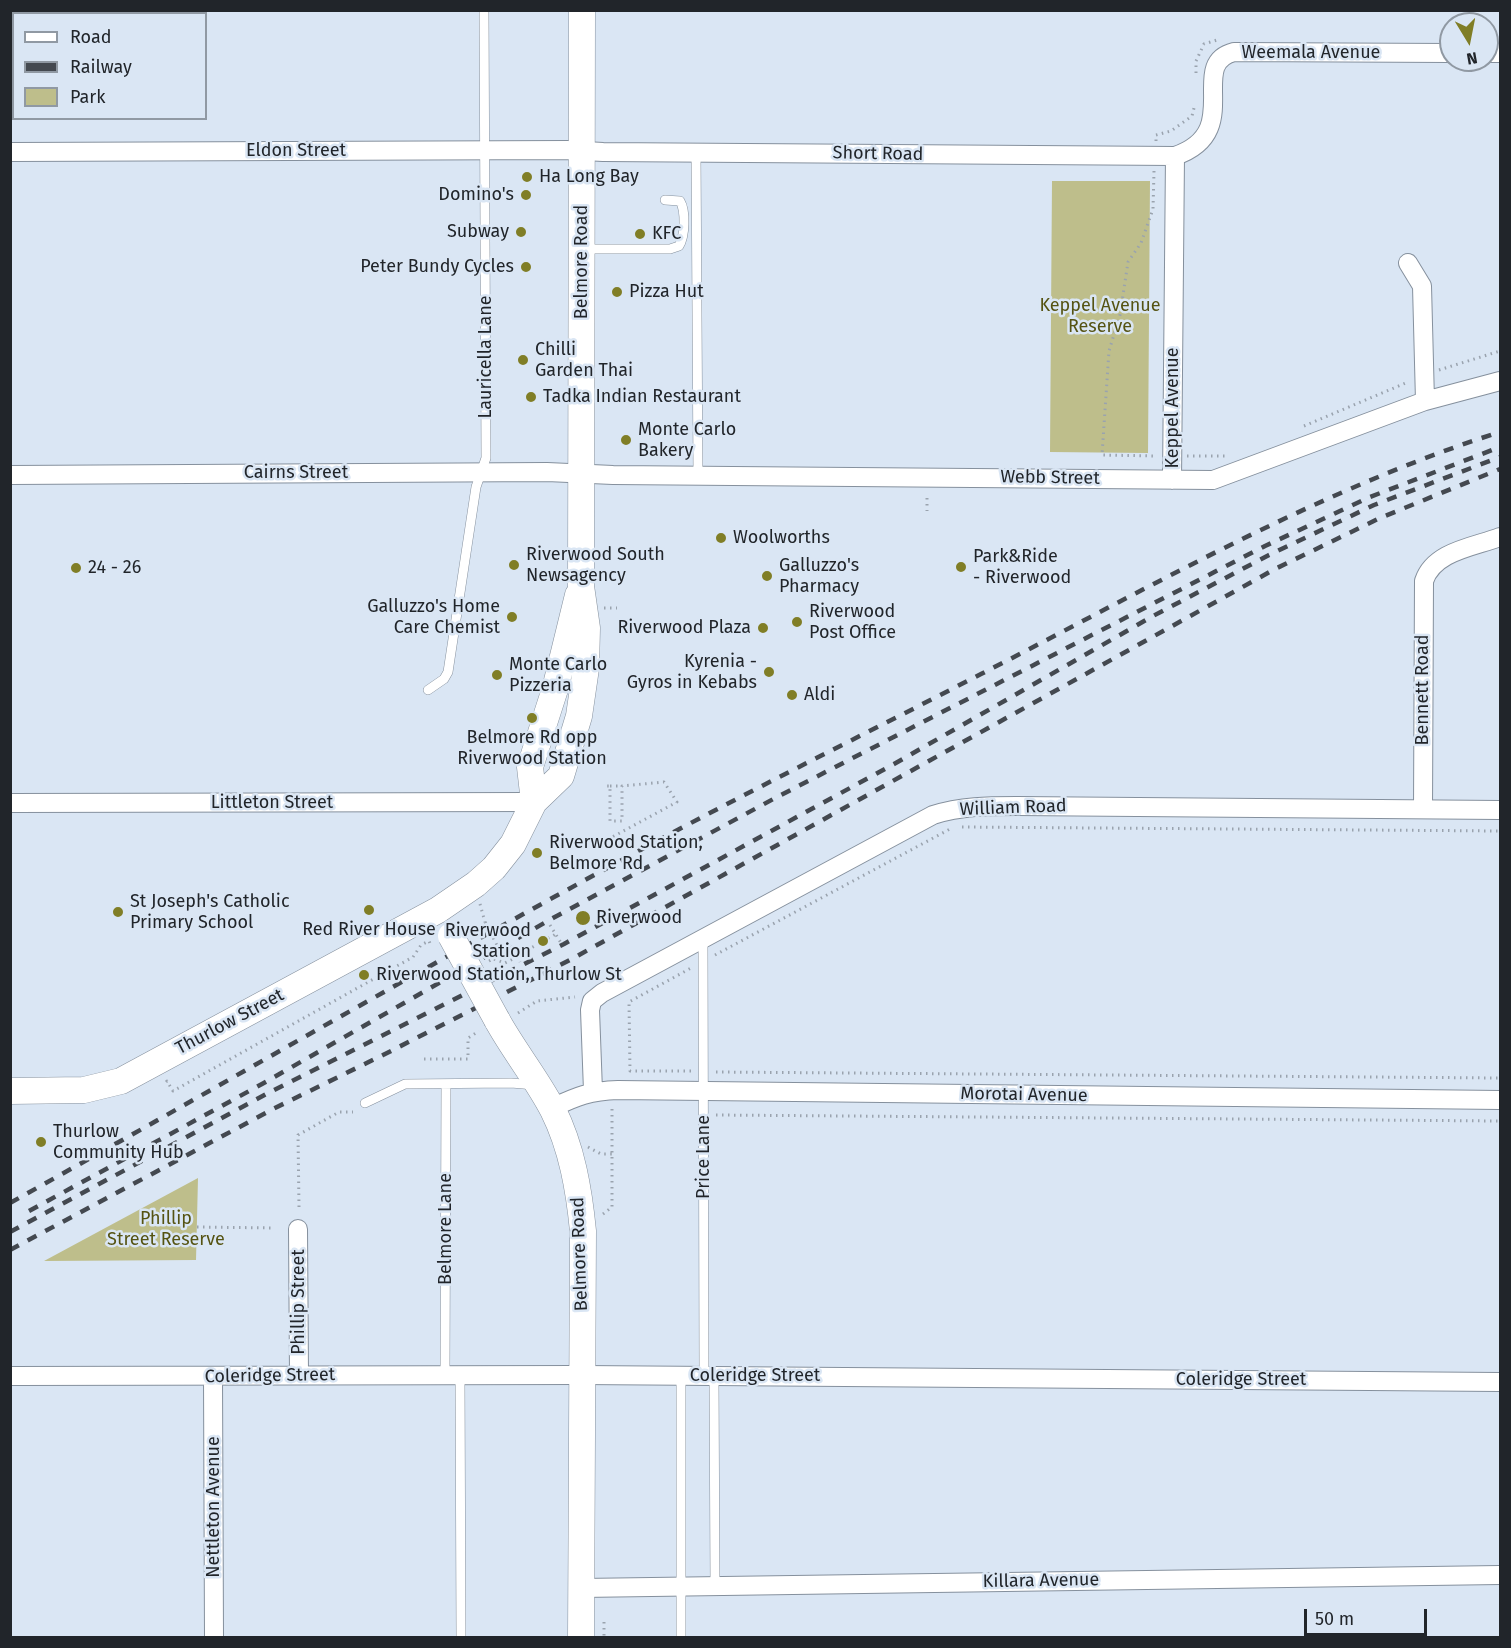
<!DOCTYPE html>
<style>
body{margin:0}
#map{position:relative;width:1511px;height:1648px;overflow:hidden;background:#dae6f4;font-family:"Fira Sans",sans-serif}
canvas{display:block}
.frame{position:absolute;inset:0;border:12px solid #21252a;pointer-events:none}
.legend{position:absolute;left:12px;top:12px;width:195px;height:108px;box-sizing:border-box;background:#dae6f4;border:2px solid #9099a3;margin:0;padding:8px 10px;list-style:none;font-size:18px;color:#21252a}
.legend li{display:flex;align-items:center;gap:12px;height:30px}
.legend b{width:30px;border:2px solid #9099a3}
.north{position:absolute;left:1439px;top:12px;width:60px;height:60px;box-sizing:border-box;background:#dae6f4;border:2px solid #9099a3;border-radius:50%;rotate:170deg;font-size:16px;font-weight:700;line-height:24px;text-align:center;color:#21252a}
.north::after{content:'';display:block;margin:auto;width:21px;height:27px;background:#807e26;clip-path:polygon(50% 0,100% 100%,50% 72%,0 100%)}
.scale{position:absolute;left:1304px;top:1609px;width:123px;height:27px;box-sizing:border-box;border:3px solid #21252a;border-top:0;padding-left:8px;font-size:18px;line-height:21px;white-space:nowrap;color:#21252a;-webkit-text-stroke:4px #dae6f4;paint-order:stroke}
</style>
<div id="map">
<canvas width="1511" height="1648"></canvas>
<div class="frame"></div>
<ul class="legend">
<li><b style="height:8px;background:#fff"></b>Road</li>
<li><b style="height:8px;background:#444950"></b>Railway</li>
<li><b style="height:16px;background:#bebe8b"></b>Park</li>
</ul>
<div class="north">N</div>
<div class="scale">50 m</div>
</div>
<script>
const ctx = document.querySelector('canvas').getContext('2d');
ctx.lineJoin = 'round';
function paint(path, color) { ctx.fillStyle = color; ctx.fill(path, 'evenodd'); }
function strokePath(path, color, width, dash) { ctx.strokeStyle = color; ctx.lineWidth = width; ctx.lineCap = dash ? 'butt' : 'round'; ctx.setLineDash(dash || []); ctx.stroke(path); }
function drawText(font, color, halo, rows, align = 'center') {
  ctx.font = font + ' "Fira Sans",sans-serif'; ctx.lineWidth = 5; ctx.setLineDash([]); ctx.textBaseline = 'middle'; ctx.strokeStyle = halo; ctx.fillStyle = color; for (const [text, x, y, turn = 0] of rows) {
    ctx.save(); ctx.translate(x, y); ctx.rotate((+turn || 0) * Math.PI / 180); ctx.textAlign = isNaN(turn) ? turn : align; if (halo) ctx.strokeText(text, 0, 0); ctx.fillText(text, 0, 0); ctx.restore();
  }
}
const green = new Path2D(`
 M1052,181H1150L1148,453L1050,452Z
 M198,1178L196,1260L44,1261Z`);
const path = new Path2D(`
 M1196,73V61L1204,44L1217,40
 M1156,141V135L1171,131L1192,116L1195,104
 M1154,171L1153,209L1141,243L1128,262L1120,315L1109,351L1102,455L1157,456
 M1439,370L1500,351
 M1304,426L1408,382
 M1187,456H1226
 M927,498V511
 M604,608H617
 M610,786H622
 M962,827L1500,831
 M592,848L677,802L664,782L622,786V821H610V786H606
 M480,904L485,922
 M550,925L561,943
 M511,946L520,962
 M715,955L950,829
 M494,959L505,963L517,957
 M489,961L510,950L522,953L556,934
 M518,1013L537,1001L575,997
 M424,1059H468V1038L479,1031
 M691,1071H630L629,1002L691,968
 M716,1072L1500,1078
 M166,1082L167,1081L173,1091L413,957L421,945L429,941L431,946
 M716,1115L1500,1121
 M588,1147L601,1154H612
 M299,1207L298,1135L339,1112H353
 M603,1214L612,1207V1106
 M197,1227L275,1228
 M604,1622V1638`);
const lane = new Path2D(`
 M696,152L698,475
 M584,249H670L679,246C685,236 686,211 680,201L665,200
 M428,690L444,679L448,672L476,487L486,458L484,10
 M703,939L704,1375
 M365,1103L405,1084L511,1083L535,1085
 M445,1375L446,1084
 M460,1375L461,1638
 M714,1375L715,1586
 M681,1638V1375`);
const street = new Path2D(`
 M1487,53H1500
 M10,152L567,150L603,152L1175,156C1246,132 1186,64 1234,52L1451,53
 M1408,263L1422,286L1425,401
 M10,475L547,472L613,475L1213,480L1425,401L1500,381
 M1172,480L1175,156
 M10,803L534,802
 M1423,809L1424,581C1434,551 1474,547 1500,537
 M593,1091L590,1010L592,1001L602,993L933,815C961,806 988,806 1017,806L1500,810
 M552,1108C577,1096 590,1091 618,1090L1500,1100
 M298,1229L299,1375
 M10,1376L582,1375L1500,1382
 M213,1377L214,1638
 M581,1588L1500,1575`);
const secondary = new Path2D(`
 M534,802L530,767L555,689L578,595
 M497,1020C514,1051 537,1079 553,1110C572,1148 579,1190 583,1231L581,1638
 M10,1091L84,1090L121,1081L438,910L476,884L494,868L513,844L534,802L561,776L579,716L586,668L587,628L581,586L582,10`);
const rail = new Path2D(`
 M10,1203C222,1085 431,963 644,848C755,788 869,732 981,674C1151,587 1318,490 1500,432
 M29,1211L262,1084L553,918L777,797L1265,546L1370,497L1500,447
 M10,1232L270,1092L564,944L894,764L1153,616L1269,555L1374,505L1500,457
 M10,1250L273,1109L383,1055L570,960L1275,569L1380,518L1500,469`);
const pathBridge = new Path2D(`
 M485,922L502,955`);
const secondaryBridge = new Path2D(`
 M451,936L497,1020`);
const markers = [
 [527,177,6,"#807e26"],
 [526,195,6,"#807e26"],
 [521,232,6,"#807e26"],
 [640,234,6,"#807e26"],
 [526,267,6,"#807e26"],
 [617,292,6,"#807e26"],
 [523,360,6,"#807e26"],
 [531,397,6,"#807e26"],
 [626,440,6,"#807e26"],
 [721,538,6,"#807e26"],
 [514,565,6,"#807e26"],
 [961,567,6,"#807e26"],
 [76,568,6,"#807e26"],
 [767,576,6,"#807e26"],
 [512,617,6,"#807e26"],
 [797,622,6,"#807e26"],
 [763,628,6,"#807e26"],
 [769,672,6,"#807e26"],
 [497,675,6,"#807e26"],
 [792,695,6,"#807e26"],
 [532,718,6,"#807e26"],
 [537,853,6,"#807e26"],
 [369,910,6,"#807e26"],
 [118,912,6,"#807e26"],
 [583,918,8,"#807e26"],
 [543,941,6,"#807e26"],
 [364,975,6,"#807e26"],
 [41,1142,6,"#807e26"]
];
const streetNames = [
 ["Weemala Avenue",1311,53],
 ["Eldon Street",296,151],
 ["Short Road",878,154,1],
 ["Belmore Road",582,262,-90],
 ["Lauricella Lane",486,357,-90],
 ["Keppel Avenue",1173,408,-90],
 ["Cairns Street",296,473],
 ["Webb Street",1050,478,1],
 ["Bennett Road",1423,690,-90],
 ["Littleton Street",272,803],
 ["William Road",1013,808,-2],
 ["Thurlow Street",230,1022,-28],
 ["Morotai Avenue",1024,1095,1],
 ["Price Lane",704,1157,-90],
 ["Belmore Lane",446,1229,-90],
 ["Belmore Road",580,1254,-92],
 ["Phillip Street",299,1302,-90],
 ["Coleridge Street",270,1376,-1],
 ["Coleridge Street",755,1376],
 ["Coleridge Street",1241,1380],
 ["Nettleton Avenue",214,1507,-90],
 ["Killara Avenue",1041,1581,-1]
];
const poiNames = [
 ["Ha Long Bay",539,177],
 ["Domino's",514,195,"right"],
 ["Subway",509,232,"right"],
 ["KFC",652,234],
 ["Peter Bundy Cycles",514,267,"right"],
 ["Pizza Hut",629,292],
 ["Chilli",535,350],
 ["Garden Thai",535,371],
 ["Tadka Indian Restaurant",543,397],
 ["Monte Carlo",638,430],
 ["Bakery",638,451],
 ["Woolworths",733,538],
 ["Riverwood South",526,555],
 ["Newsagency",526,576],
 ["Park&Ride",973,557],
 ["- Riverwood",973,578],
 ["Galluzzo's",779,566],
 ["Pharmacy",779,587],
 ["24 - 26",88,568],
 ["Galluzzo's Home",500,607,"right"],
 ["Care Chemist",500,628,"right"],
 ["Riverwood",809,612],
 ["Post Office",809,633],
 ["Riverwood Plaza",751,628,"right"],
 ["Kyrenia -",757,662,"right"],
 ["Gyros in Kebabs",757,683,"right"],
 ["Monte Carlo",509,665],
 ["Pizzeria",509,686],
 ["Aldi",804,695],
 ["Belmore Rd opp",532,738,"center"],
 ["Riverwood Station",532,759,"center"],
 ["Riverwood Station,",549,843],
 ["Belmore Rd",549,864],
 ["St Joseph's Catholic",130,902],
 ["Primary School",130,923],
 ["Riverwood",596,918],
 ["Red River House",369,930,"center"],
 ["Riverwood",531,931,"right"],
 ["Station",531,952,"right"],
 ["Riverwood Station, Thurlow St",376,975],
 ["Thurlow",53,1132],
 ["Community Hub",53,1153]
];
const parkNames = [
 ["Keppel Avenue",1100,306],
 ["Reserve",1100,327],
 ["Phillip",166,1219],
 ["Street Reserve",166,1240]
];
paint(green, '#bebe8b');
strokePath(lane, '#85909d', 10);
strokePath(street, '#85909d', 20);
strokePath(secondary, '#85909d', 27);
strokePath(path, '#9aa3ae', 3, [1.5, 4.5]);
strokePath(lane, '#fff', 9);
strokePath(street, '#fff', 18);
strokePath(secondary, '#fff', 26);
strokePath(rail, '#444950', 4.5, [10, 10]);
strokePath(secondaryBridge, '#85909d', 27, []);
strokePath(pathBridge, '#9aa3ae', 3, [1.5, 4.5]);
strokePath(secondaryBridge, '#fff', 26);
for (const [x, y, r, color] of markers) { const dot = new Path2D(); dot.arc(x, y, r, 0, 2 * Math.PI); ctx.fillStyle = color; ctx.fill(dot); strokePath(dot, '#dae6f4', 2); }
drawText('18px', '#21252a', '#dae6f4', streetNames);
drawText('18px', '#21252a', '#dae6f4', poiNames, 'left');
drawText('18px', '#555312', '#dae6f4', parkNames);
</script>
